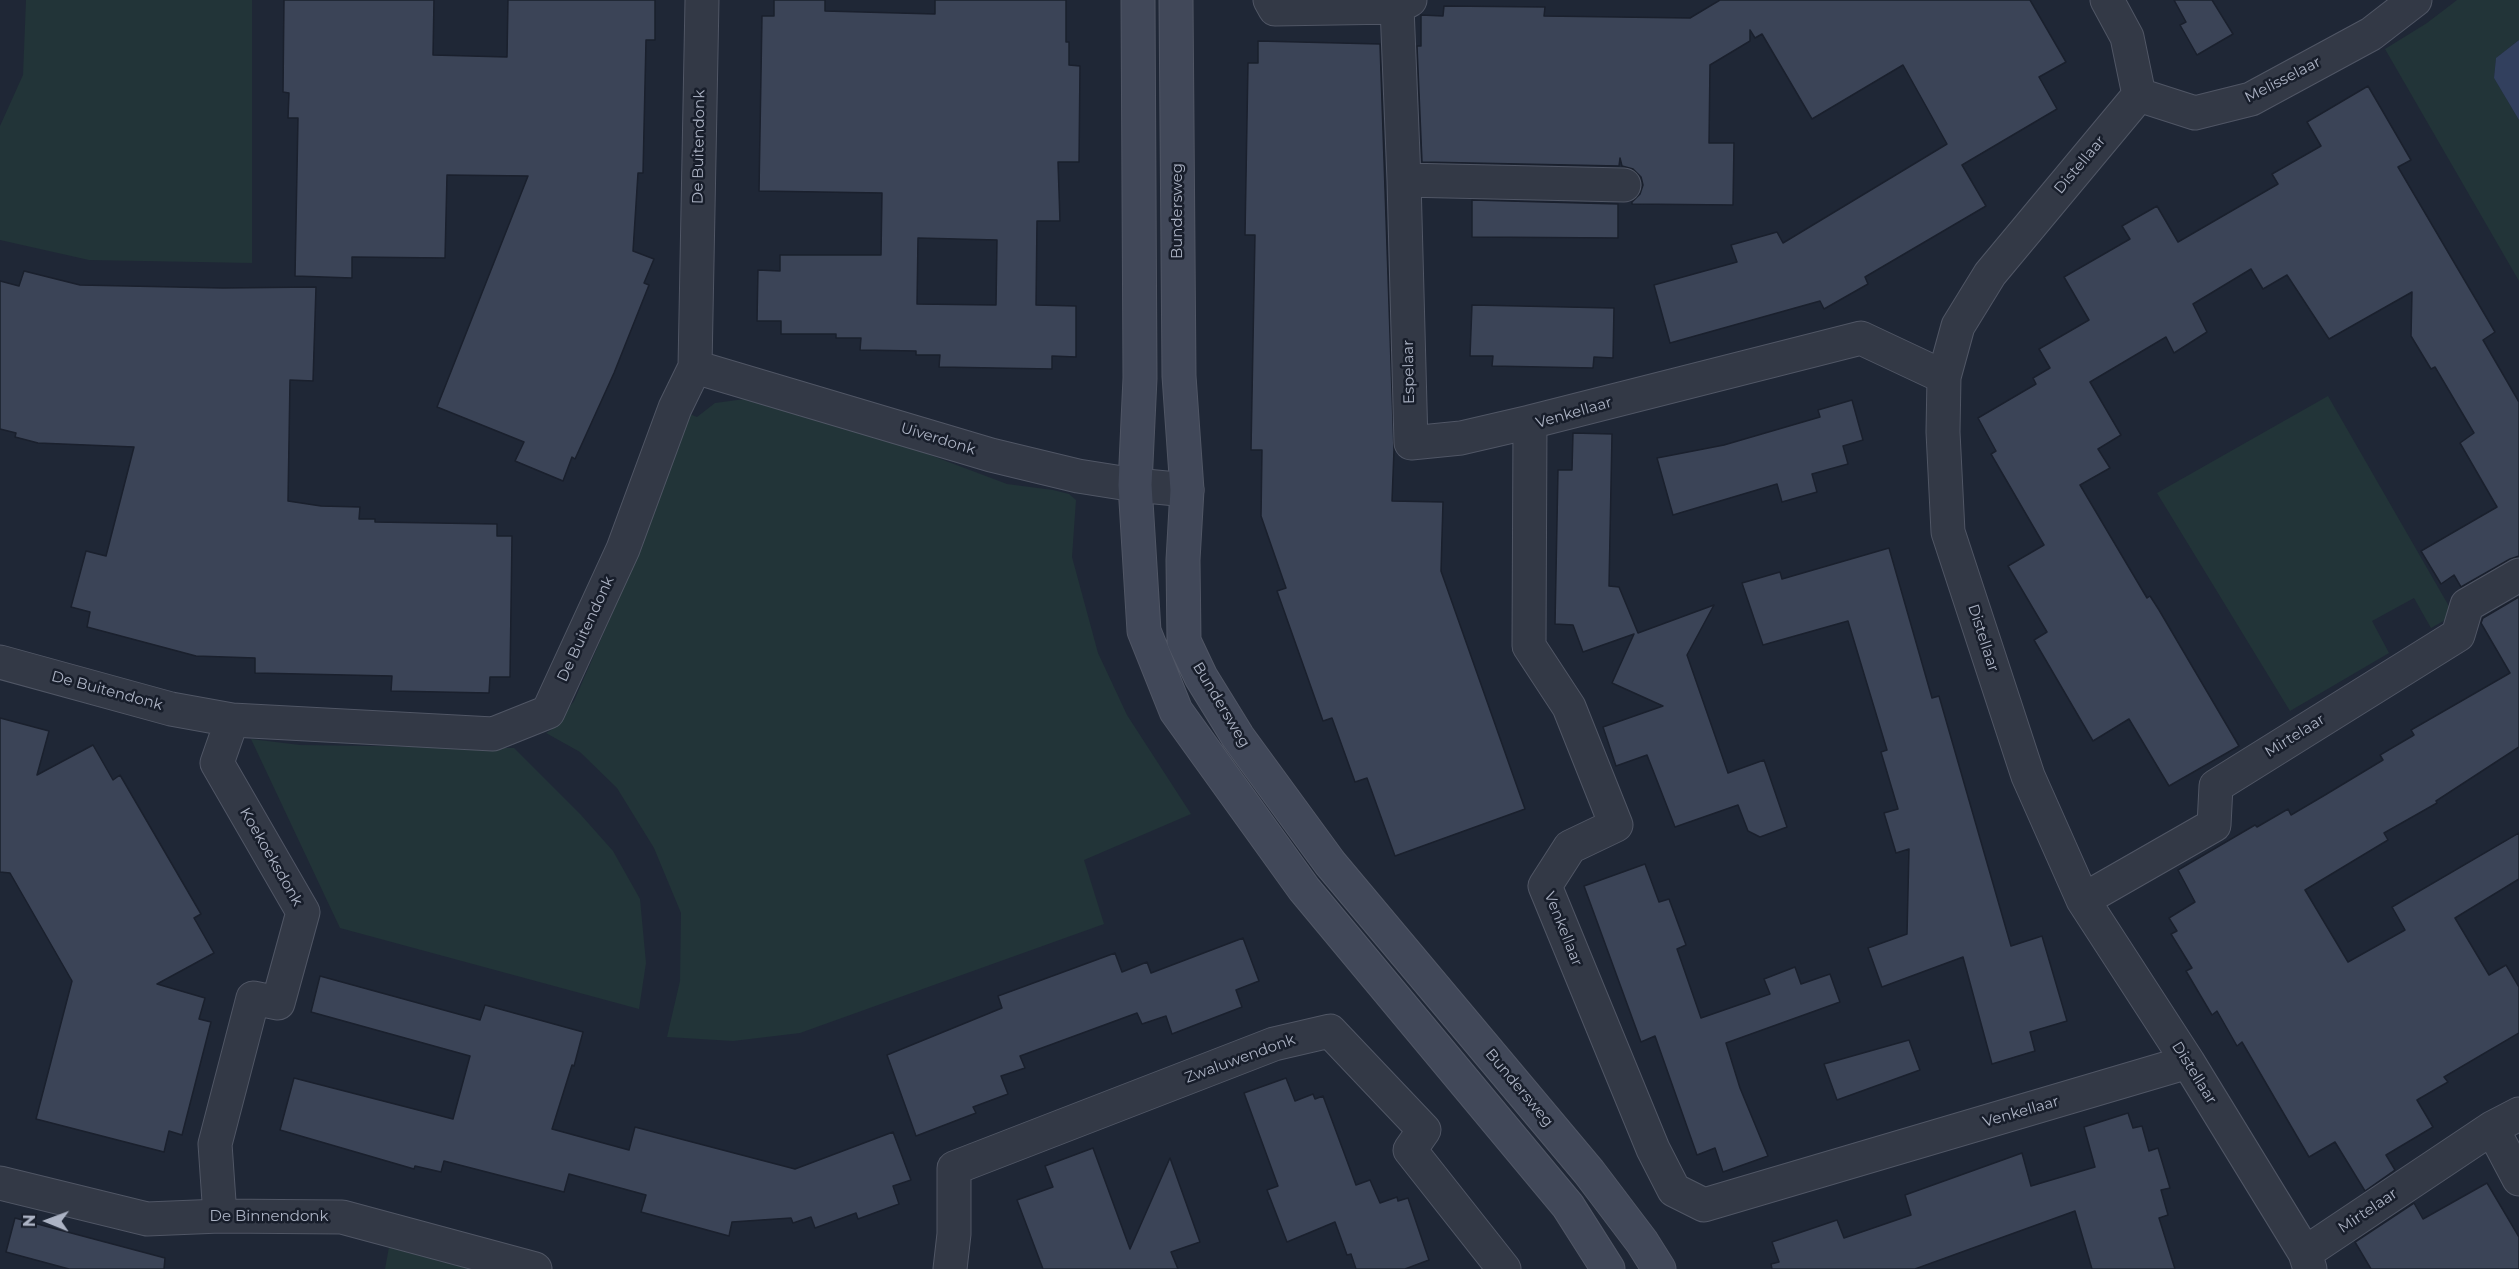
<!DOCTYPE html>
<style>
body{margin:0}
#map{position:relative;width:2519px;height:1269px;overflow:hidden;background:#1f2736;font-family:Montserrat,sans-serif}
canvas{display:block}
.north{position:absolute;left:18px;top:1191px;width:60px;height:60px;-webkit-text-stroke:4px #181e2b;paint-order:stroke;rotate:271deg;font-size:16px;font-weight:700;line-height:24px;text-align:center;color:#acb3c4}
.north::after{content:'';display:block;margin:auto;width:21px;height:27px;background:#acb3c4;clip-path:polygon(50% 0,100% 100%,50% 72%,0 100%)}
</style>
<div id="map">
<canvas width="2519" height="1269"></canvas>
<div class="north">N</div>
</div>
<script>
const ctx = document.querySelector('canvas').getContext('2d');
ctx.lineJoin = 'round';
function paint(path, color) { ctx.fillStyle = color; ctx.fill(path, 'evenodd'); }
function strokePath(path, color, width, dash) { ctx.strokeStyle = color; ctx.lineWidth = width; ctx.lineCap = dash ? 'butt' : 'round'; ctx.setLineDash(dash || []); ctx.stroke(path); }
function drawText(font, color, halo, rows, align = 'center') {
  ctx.font = font + ' Montserrat,sans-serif'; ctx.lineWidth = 5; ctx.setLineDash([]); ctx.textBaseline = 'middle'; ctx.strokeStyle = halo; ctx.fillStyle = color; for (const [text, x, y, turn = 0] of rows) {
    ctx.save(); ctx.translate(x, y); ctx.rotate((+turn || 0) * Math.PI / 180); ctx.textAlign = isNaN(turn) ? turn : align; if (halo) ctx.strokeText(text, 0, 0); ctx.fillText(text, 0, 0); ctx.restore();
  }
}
const green = new Path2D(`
 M26,0H252V263L89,260L0,240V126L23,75Z
 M2457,0H2519V40L2496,58L2494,78L2519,120V281L2385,49L2427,23Z
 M2328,396L2454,615L2431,628L2414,598L2372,621L2389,653L2290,711L2157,493Z
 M752,398L922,452L1007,484L1053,490L1069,494L1076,500L1072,557L1098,653L1127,715L1191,814L1084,860L1104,924L800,1033L733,1041L667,1037L680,981L681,913L654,848L617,788L580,752L546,733L551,730L574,701L642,545L675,408L697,417L715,403Z
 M251,739L300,745L514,748L581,815L613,851L640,899L646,963L639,1009L340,928Z
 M389,1247L470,1269H385Z`);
const water = new Path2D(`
 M2519,40V120L2494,78L2496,58Z`);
const building = new Path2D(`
 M284,0H434L433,55L507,57L508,0H655V40H646L643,173H638L633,251L654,259L644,283L649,285L614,373L575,459L572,457L563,481L515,461L524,442L437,407L528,176L447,175L445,258L352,257V278L295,276L298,118H288L289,93L283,92Z
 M774,0H825V11L935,14V0H1066V42H1069V65L1080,66L1079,162H1058L1060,221H1037L1036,305L1076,306V357L1052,356V369L939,367L940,355H916V351L860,350L861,338H836V334H781V321H757L758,270L780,271V255H881L882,193L759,191L762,16H774ZM918,238L997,240L996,305L917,304Z
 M1720,0H2030L2066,62L2039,77L2057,109L1962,165L1986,206L1865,277L1868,284L1824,309L1820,301L1670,343L1654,285L1737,262L1731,245L1777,232L1783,243L1947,144L1903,65L1812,119L1762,34L1755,38L1750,30V41L1710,65L1709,143H1734L1733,205L1632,204V202L1640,194L1643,185L1641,177L1633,169L1622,166L1620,158L1619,166L1422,162L1417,46H1421V15L1443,16L1444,6L1545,7L1544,16L1690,18Z
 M2174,0H2212L2233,34L2197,55L2180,25L2186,22Z
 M1258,41L1380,44L1394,450L1392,501L1443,502L1441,571L1525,809L1395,856L1367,778L1355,782L1332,718L1323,721L1277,591L1286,588L1261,516L1262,450H1251L1255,235H1245L1248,63H1258Z
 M2368,86L2411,160L2398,167L2495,332L2483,340L2519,402V556L2510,559L2461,587L2454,575L2441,584L2421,551L2497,507L2460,443L2474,433L2435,367L2431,369L2411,336L2412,292L2329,339L2287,275L2263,289L2251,269L2193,304L2207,332L2174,353L2166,337L2090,382L2121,435L2098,449L2110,468L2080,485L2147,598L2150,596L2159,610L2239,746L2169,786L2129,719L2093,741L2034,640L2047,632L2008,566L2044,545L1991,454L1996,451L1978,418L2036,384L2033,378L2050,368L2039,349L2089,320L2064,277L2130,239L2122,226L2157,206L2178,242L2278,184L2272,174L2321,146L2307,122Z
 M1472,200L1618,204V238L1472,237Z
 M24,271L80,285L223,288L316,287L313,381L290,380L288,501L321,506L360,507L359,519H375V522L497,524V536H512L510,677H490L489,693L391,691L392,676L255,673V658L196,656L87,627L90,612L71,607L86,551L106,556L134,447L38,443L15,437L16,433L0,429V281L19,286Z
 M1472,305L1614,308L1613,358L1594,357L1593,368L1492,366L1493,356H1470Z
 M1852,400L1863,440L1843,446L1848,464L1812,474L1817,492L1782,502L1777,484L1673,515L1657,458L1724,445L1820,417L1818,410Z
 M1573,433L1612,434L1609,586L1619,587L1638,633L1714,605L1687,655L1728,773L1764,760L1787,827L1760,837L1748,831L1738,805L1675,827L1647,755L1616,766L1603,727L1663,706L1612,683L1634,634L1583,652L1573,625L1555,624L1558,470H1572Z
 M1889,548L1932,698L1939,696L2011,946L2042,936L2067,1021L2030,1032L2035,1051L1992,1064L1963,957L1882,987L1868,948L1907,934L1909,849L1896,853L1884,813L1898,809L1881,752L1887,750L1848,621L1763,645L1742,583L1780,572L1782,579Z
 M2519,597V747L2436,801L2437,803L2384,833L2388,840L2305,890L2348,962L2405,930L2392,907L2519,833V879L2455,918L2489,975L2506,965L2519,987V1033L2444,1077L2448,1082L2417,1100L2433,1127L2386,1155L2395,1170L2365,1191L2335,1142L2309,1157L2242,1042L2237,1046L2217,1011L2212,1015L2186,971L2192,968L2171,934L2177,931L2169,918L2195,902L2178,870L2255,825L2257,827L2288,809L2291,815L2325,795L2383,760L2380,755L2414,735L2411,730L2510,673L2481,623L2483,618Z
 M0,718L49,731L37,775L93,745L113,780L120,775L201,914L194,918L214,953L157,984L205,998L199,1019L211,1022L182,1135L169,1131L164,1152L36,1119L72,981L10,873L0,872Z
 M1645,864L1659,902L1669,899L1686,945L1677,949L1701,1018L1770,994L1764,979L1795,967L1801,984L1830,974L1840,1002L1726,1043L1740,1088L1768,1156L1723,1172L1715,1148L1697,1155L1655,1036L1641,1042L1584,886Z
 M1243,938L1259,981L1236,990L1242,1007L1172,1034L1166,1016L1142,1024L1137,1013L1020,1056L1025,1068L1001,1076L1008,1094L973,1107L976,1113L916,1136L887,1055L1002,1008L998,996L1115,953L1122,972L1147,962L1151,973Z
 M320,976L480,1020L485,1005L583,1032L574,1066L572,1065L552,1129L629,1150L635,1127L795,1169L893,1132L911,1180L893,1186L899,1204L858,1219L856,1213L815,1228L811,1217L793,1223L791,1218L732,1222L729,1236L641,1212L646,1195L569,1174L564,1192L444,1161L441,1172L415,1166L414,1169L280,1130L294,1078L453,1119L470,1056L311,1012Z
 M1909,1040L1920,1070L1837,1100L1824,1064Z
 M1286,1078L1295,1101L1313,1094L1315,1099L1323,1096L1356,1185L1370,1180L1380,1203L1397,1197L1398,1201L1408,1198L1429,1260L1405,1269H1356L1351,1254L1347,1255L1335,1222L1287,1242L1267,1190L1278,1186L1244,1093Z
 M2128,1113L2133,1128L2142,1126L2149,1151L2158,1148L2170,1188L2161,1190L2168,1215L2159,1218L2175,1269H2092L2075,1211L1915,1269H1772L1771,1264L1779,1262L1772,1242L1837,1220L1844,1238L1911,1215L1905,1195L2022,1153L2031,1186L2095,1167L2084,1127Z
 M1093,1148L1130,1249L1170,1158L1200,1242L1171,1252L1178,1269H1043L1017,1200L1053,1187L1045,1166Z
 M2487,1183L2519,1237V1269H2371L2355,1242L2414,1203L2423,1219Z
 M15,1218L165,1258L164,1269H69L6,1252Z`);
const street = new Path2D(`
 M1270,0L1275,9L1397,7
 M1410,0L1397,7L1404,180L1411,443L1461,438L1530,422
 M2107,0L2127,37L2139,95L1990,274L1958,326L1944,377L1943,432L1948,532L2028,776L2083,900L2188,1062L2305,1253L2310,1269
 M2139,95L2195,113L2251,99L2371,34L2415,0
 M1404,180L1624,185
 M695,367L991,455L1078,476L1135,485L1187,490
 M1944,377L1861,338L1530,422L1529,646L1569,707L1616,825L1570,847L1545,886L1653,1149L1674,1190L1704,1205L2188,1062
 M0,662L171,709L232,720L493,734L548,712L623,549L675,408L695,367L702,0
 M2083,900L2214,825L2216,786L2458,635L2467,605L2519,575
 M2492,1128L2519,1179
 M0,1183L147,1219L220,1216L342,1217L535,1269
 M220,1216L215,1144L253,998L278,1003L303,912L217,763L232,720
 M2305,1253L2492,1128L2519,1114
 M950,1269L954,1234V1168L1274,1044L1330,1031L1424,1130L1410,1150L1504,1269`);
const secondary = new Path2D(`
 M1138,0L1140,378L1135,485L1144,631L1176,711L1304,889L1568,1206L1608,1269
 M1176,0L1179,376L1187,490L1183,560L1184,641L1201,677L1238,737L1330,863L1589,1172L1642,1242L1659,1269`);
const streetNames = [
 ["Melisselaar",2283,80,-27],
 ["De Buitendonk",699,147,-89],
 ["Distellaar",2080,165,-50],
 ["Bundersweg",1178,211,-90],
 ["Espelaar",1409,372,-91],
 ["Venkellaar",1574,413,-16],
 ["Uiverdonk",938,439,17],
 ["De Buitendonk",586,629,-65],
 ["Distellaar",1983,638,72],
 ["De Buitendonk",107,691,15],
 ["Bundersweg",1221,705,59],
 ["Mirtelaar",2295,736,-32],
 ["Koekoeksdonk",271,857,60],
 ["Venkellaar",1563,929,68],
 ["Zwaluwendonk",1240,1059,-20],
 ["Distellaar",2194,1073,58],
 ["Bundersweg",1519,1088,50],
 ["Venkellaar",2021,1112,-16],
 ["Mirtelaar",2368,1211,-34],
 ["De Binnendonk",269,1217]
];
paint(green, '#223438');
paint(water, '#32405e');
paint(building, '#3b4457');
strokePath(building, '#1a202d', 1.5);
strokePath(street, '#505665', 35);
strokePath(secondary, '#505665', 35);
strokePath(street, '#333946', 33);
strokePath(secondary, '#414859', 33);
drawText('15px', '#acb3c4', '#181e2b', streetNames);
</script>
